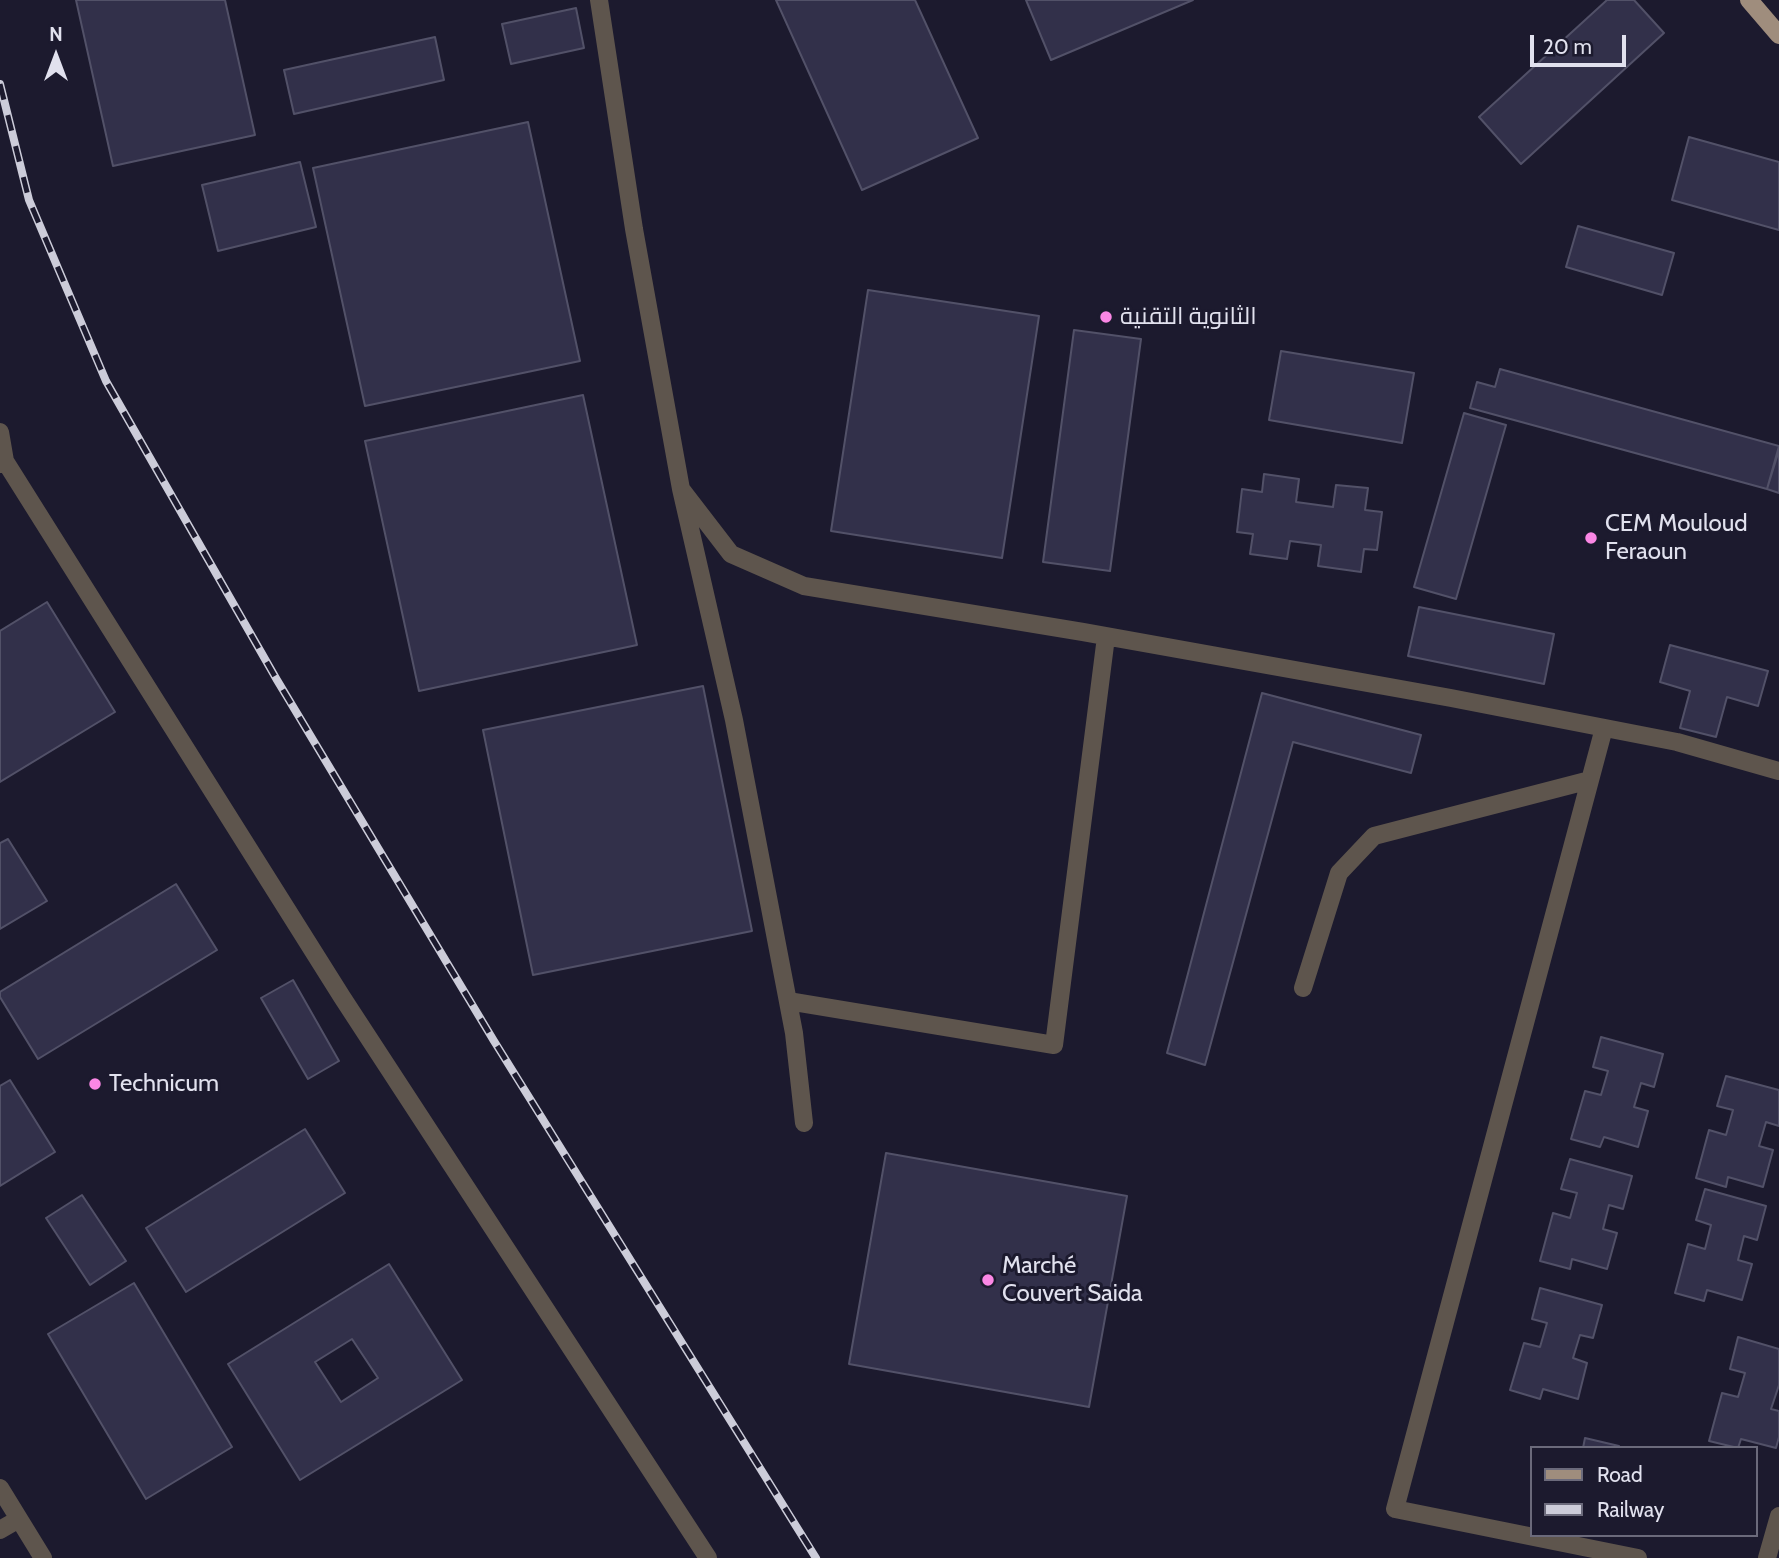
<!DOCTYPE html>
<meta charset="utf-8">
<style>
body{margin:0}
#map{position:relative;width:1779px;height:1558px;overflow:hidden;background:#1c1a2e;font-family:Cabin,sans-serif}
canvas{display:block}
.legend{position:absolute;left:1530px;top:1446px;width:228px;height:91px;box-sizing:border-box;background:#1c1a2e;border:2px solid #6b6a7b;margin:0;padding:9px 12px;list-style:none;font-size:21px;color:#e1e1ee}
.legend li{display:flex;align-items:center;gap:14px;height:35px}
.legend b{width:35px;border:2px solid #6b6a7b}
.north{position:absolute;left:21px;top:21px;width:70px;height:70px;-webkit-text-stroke:5px #1c1a2e;paint-order:stroke;rotate:0deg;font-size:19px;font-weight:700;line-height:28px;text-align:center;color:#e1e1ee}
.north::after{content:'';display:block;margin:auto;width:24px;height:32px;background:#e1e1ee;clip-path:polygon(50% 0,100% 100%,50% 72%,0 100%)}
.scale{position:absolute;left:1530px;top:35px;width:96px;height:32px;box-sizing:border-box;border:4px solid #e1e1ee;border-top:0;padding-left:9px;font-size:21px;line-height:24px;white-space:nowrap;color:#e1e1ee;-webkit-text-stroke:5px #1c1a2e;paint-order:stroke}
</style>
<div id="map">
<canvas width="1779" height="1558"></canvas>
<ul class="legend">
<li><b style="height:9px;background:#9f8d7d"></b>Road</li>
<li><b style="height:9px;background:#ccccd9"></b>Railway</li>
</ul>
<div class="north">N</div>
<div class="scale">20 m</div>
</div>
<script>
const ctx = document.querySelector('canvas').getContext('2d');
ctx.lineJoin = 'round';
function paint(path, color) { ctx.fillStyle = color; ctx.fill(path, 'evenodd'); }
function strokePath(path, color, width, dash) { ctx.strokeStyle = color; ctx.lineWidth = width; ctx.lineCap = dash ? 'butt' : 'round'; ctx.setLineDash(dash || []); ctx.stroke(path); }
function drawText(font, color, halo, rows, align = 'center') {
  ctx.font = font + ' Cabin,Cairo,sans-serif'; ctx.lineWidth = 6; ctx.setLineDash([]); ctx.textBaseline = 'middle'; ctx.strokeStyle = halo; ctx.fillStyle = color; for (const [text, x, y, turn = 0] of rows) {
    ctx.save(); ctx.translate(x, y); ctx.rotate((+turn || 0) * Math.PI / 180); ctx.textAlign = isNaN(turn) ? turn : align; if (halo) ctx.strokeText(text, 0, 0); ctx.fillText(text, 0, 0); ctx.restore();
  }
}
const building = new Path2D(`
 M76,0H225L255,135L113,166Z
 M776,0H915L978,138L862,190Z
 M1026,0H1193L1051,60Z
 M1607,0H1634L1664,33L1521,164L1479,117Z
 M576,8L584,48L511,64L502,24Z
 M435,37L444,80L294,114L284,70Z
 M528,122L580,361L365,406L313,168Z
 M1689,137L1779,162V230L1672,200Z
 M300,162L316,227L218,251L202,185Z
 M1578,226L1674,253L1662,295L1566,267Z
 M868,290L1039,316L1002,558L831,531Z
 M1074,330L1141,339L1110,571L1043,562Z
 M1281,351L1414,373L1402,443L1269,420Z
 M1500,369L1779,446L1767,489L1470,408L1477,382L1495,387Z
 M583,395L637,645L419,691L365,441Z
 M1464,413L1506,425L1456,599L1414,587Z
 M1779,450V493L1767,489Z
 M1264,474L1299,479L1296,502L1333,507L1336,485L1368,488L1365,510L1382,512L1377,550L1364,549L1361,572L1318,566L1321,545L1290,541L1287,559L1250,554L1253,534L1237,532L1242,489L1262,492Z
 M47,602L115,712L0,782V631Z
 M1419,607L1554,634L1544,684L1408,656Z
 M1670,645L1768,671L1758,706L1727,697L1716,737L1680,728L1690,691L1660,682Z
 M703,686L752,931L533,975L483,730Z
 M1262,693L1421,735L1411,773L1293,742L1205,1065L1167,1053Z
 M8,839L47,901L0,929V843Z
 M176,884L217,950L38,1059L0,997V992Z
 M293,980L339,1061L308,1079L261,998Z
 M1601,1037L1663,1054L1654,1087L1641,1083L1634,1107L1648,1111L1638,1147L1604,1137L1600,1147L1571,1139L1585,1091L1601,1095L1608,1071L1593,1067Z
 M1726,1076L1779,1090V1126L1766,1122L1759,1146L1773,1150L1763,1187L1728,1177L1726,1187L1696,1178L1709,1130L1726,1135L1733,1110L1717,1106Z
 M10,1080L55,1152L0,1186V1086Z
 M305,1129L345,1193L186,1292L146,1228Z
 M886,1153L1127,1196L1089,1407L849,1364Z
 M1570,1159L1632,1176L1623,1209L1609,1205L1603,1229L1617,1233L1607,1269L1572,1259L1570,1269L1540,1261L1553,1213L1570,1218L1577,1193L1561,1189Z
 M1705,1189L1766,1206L1757,1240L1744,1236L1738,1260L1752,1264L1742,1300L1707,1290L1704,1301L1675,1293L1688,1244L1705,1249L1711,1225L1696,1220Z
 M82,1195L126,1261L90,1285L46,1218Z
 M389,1264L462,1380L300,1480L228,1364ZM352,1339L378,1378L341,1402L315,1362Z
 M134,1283L232,1447L146,1499L48,1334Z
 M1540,1288L1602,1305L1593,1338L1580,1335L1573,1358L1587,1363L1578,1399L1543,1389L1540,1399L1510,1390L1524,1343L1540,1347L1547,1323L1532,1319Z
 M1738,1337L1779,1349V1385L1771,1409L1779,1411V1437L1776,1448L1741,1439L1738,1448L1709,1441L1722,1393L1738,1397L1745,1373L1730,1369Z
 M1585,1438L1619,1446V1448H1583Z`);
const minor = new Path2D(`
 M599,0L634,229L681,489L734,720L794,1033L804,1123
 M0,432L5,461L0,464
 M5,461L342,997L708,1558
 M681,489L731,554L804,586L1083,632L1451,698L1677,742L1779,771
 M1604,728L1395,1509L1638,1558
 M1303,988L1339,873L1374,836L1590,780
 M788,1001L1054,1045L1106,637
 M0,1488L43,1558
 M0,1530L19,1519
 M1767,1558L1779,1516`);
const major = new Path2D(`
 M1749,0L1779,35`);
const rail = new Path2D(`
 M0,84L29,200L106,381L277,680L494,1041L816,1558`);
const markers = [
 [1106,317,7,"#fb87e5"],
 [1591,538,7,"#fb87e5"],
 [95,1084,7,"#fb87e5"],
 [988,1280,7,"#fb87e5"]
];
const poiNames = [
 ["الثانوية التقنية",1120,317],
 ["CEM Mouloud",1605,524],
 ["Feraoun",1605,552],
 ["Technicum",109,1084],
 ["Marché",1002,1266],
 ["Couvert Saida",1002,1294]
];
paint(building, '#32304a');
strokePath(building, '#525168', 2);
strokePath(minor, '#5e554d', 18);
strokePath(major, '#9f8d7d', 18);
strokePath(rail, '#ccccd9', 8);
strokePath(rail, '#1c1a2e', 5, [16]);
for (const [x, y, r, color] of markers) { const dot = new Path2D(); dot.arc(x, y, r, 0, 2 * Math.PI); ctx.fillStyle = color; ctx.fill(dot); strokePath(dot, '#1c1a2e', 2.5); }
drawText('24px', '#e1e1ee', '#1c1a2e', poiNames, 'left');
</script>
